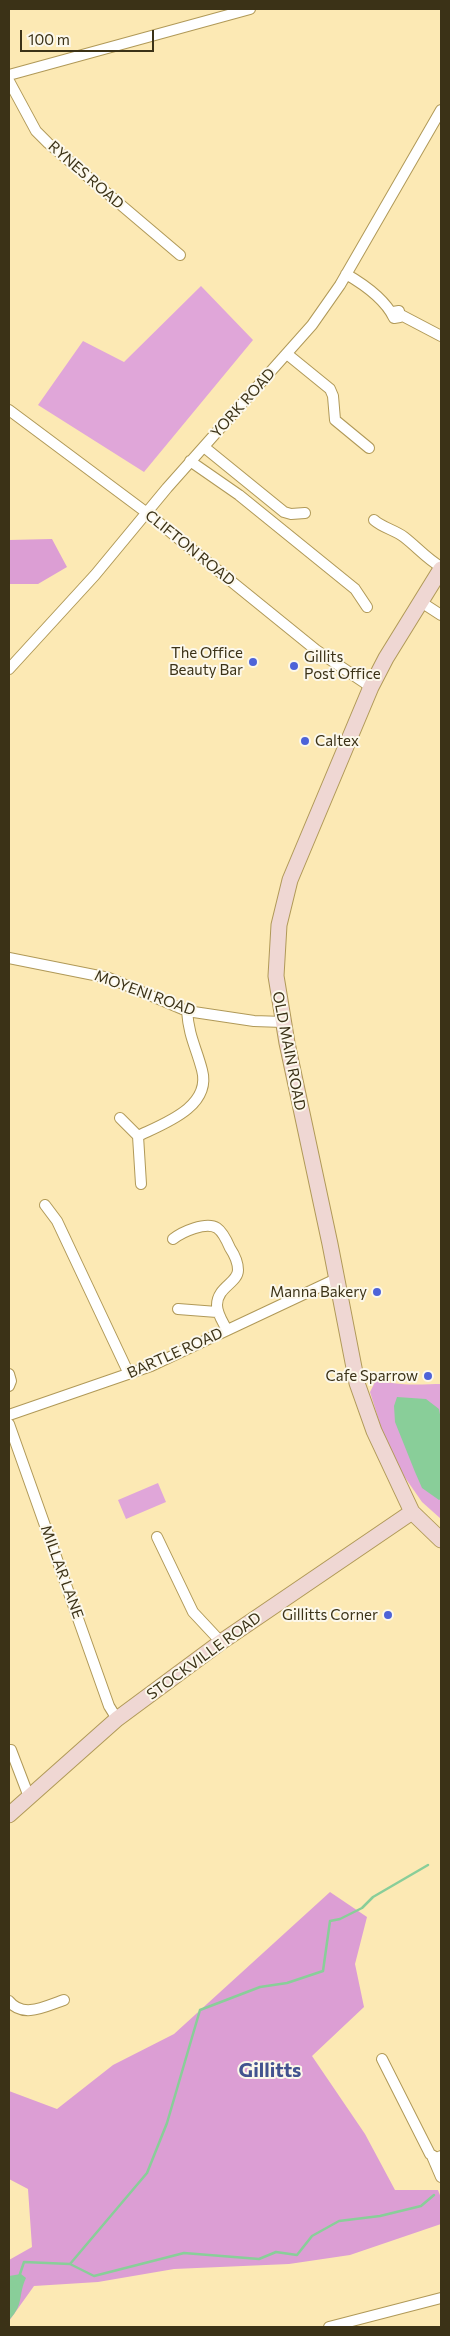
<!DOCTYPE html>
<style>
body{margin:0}
#map{position:relative;width:450px;height:2336px;overflow:hidden;background:#fce9b4;font-family:Commissioner,sans-serif}
canvas{display:block}
.frame{position:absolute;inset:0;border:10px solid #3b3217;pointer-events:none}
.scale{position:absolute;left:20px;top:30px;width:134px;height:22px;box-sizing:border-box;border:2px solid #3b3217;border-top:0;padding-left:6px;font-size:15px;line-height:18px;white-space:nowrap;color:#3b3217;-webkit-text-stroke:4px #fcf8eb;paint-order:stroke}
</style>
<div id="map">
<canvas width="450" height="2336"></canvas>
<div class="frame"></div>
<div class="scale">100 m</div>
</div>
<script>
const ctx = document.querySelector('canvas').getContext('2d');
ctx.lineJoin = 'round';
function paint(path, color) { ctx.fillStyle = color; ctx.fill(path, 'evenodd'); }
function strokePath(path, color, width, dash) { ctx.strokeStyle = color; ctx.lineWidth = width; ctx.lineCap = dash ? 'butt' : 'round'; ctx.setLineDash(dash || []); ctx.stroke(path); }
function drawText(font, color, halo, rows, align = 'center') {
  ctx.font = font + ' Commissioner,sans-serif'; ctx.lineWidth = 4; ctx.setLineDash([]); ctx.textBaseline = 'middle'; ctx.strokeStyle = halo; ctx.fillStyle = color; for (const [text, x, y, turn = 0] of rows) {
    ctx.save(); ctx.translate(x, y); ctx.rotate((+turn || 0) * Math.PI / 180); ctx.textAlign = isNaN(turn) ? turn : align; if (halo) ctx.strokeText(text, 0, 0); ctx.fillText(text, 0, 0); ctx.restore();
  }
}
const green = new Path2D(`
 M201,286L253,340L144,472L38,405L83,341L124,362Z
 M377,1378C391,1387 424,1384 441,1384V1519L422,1502L390,1456L370,1392Z
 M158,1483L166,1502L126,1519L118,1500Z`);
const forest = new Path2D(`
 M52,539L67,567L38,584H9V540Z
 M330,1892L367,1917L355,1964L364,2007L312,2056L365,2134L395,2190H438L441,2198V2224L350,2255L289,2264L174,2269L98,2282L34,2286L9,2321V2260L32,2247L28,2189L9,2179V2091L57,2109L113,2065L174,2034Z`);
const water = new Path2D(`
 M397,1397L426,1399L439,1409L441,1420V1499L439,1500L422,1488L415,1472L395,1422L394,1406Z
 M21,2274L26,2278C18,2295 24,2304 10,2319L9,2276Z`);
const stream = new Path2D(`
 M70,2264L147,2173L167,2123L200,2010L260,1987L287,1983L323,1971L330,1921L340,1919L362,1908L373,1897L428,1865
 M19,2277L24,2262L70,2264L94,2276L184,2253L259,2259L276,2252L297,2255L312,2236L339,2221L380,2216L421,2206L434,2195`);
const street = new Path2D(`
 M9,75L250,9
 M9,81L36,131L48,143L180,255
 M346,274C365,285 385,299 394,318L400,317L399,311L393,312
 M401,315L441,336
 M287,354L330,389L333,396L335,420L369,448
 M9,410L147,513L316,650L371,687
 M204,447L284,512L291,514L305,513
 M190,461L239,495L355,589L367,607
 M374,520C383,528 395,530 404,537C417,547 427,559 441,567
 M421,602L441,615
 M9,669L95,575L167,488L312,325L340,285L441,110
 M9,958L109,978L187,1011L254,1021L283,1022
 M120,1118L138,1136
 M141,1184L138,1136C163,1124 212,1107 202,1070C196,1047 189,1037 187,1011
 M45,1205L57,1221L129,1374
 M173,1239C182,1232 206,1221 217,1228C223,1232 227,1241 230,1248C234,1254 238,1261 238,1270C238,1283 217,1287 217,1305C217,1314 223,1322 227,1330
 M178,1309L217,1312
 M9,1374L11,1381L9,1386
 M9,1415L151,1366L336,1279
 M9,1424L109,1706L117,1719
 M157,1537L193,1612L221,1642
 M9,1750H11L29,1797
 M9,2001C23,2019 46,2006 64,2000
 M382,2059L430,2154L437,2158L441,2156
 M432,2156L441,2177
 M329,2327L441,2298`);
const secondary = new Path2D(`
 M441,569L386,658L371,687L290,880L279,925L276,976L287,1043L330,1244L357,1383L374,1431L412,1512L441,1540
 M9,1815L117,1719L221,1642L412,1512`);
const markers = [
 [253,662,5,"#4d63d8"],
 [294,666,5,"#4d63d8"],
 [305,741,5,"#4d63d8"],
 [377,1292,5,"#4d63d8"],
 [428,1376,5,"#4d63d8"],
 [388,1615,5,"#4d63d8"]
];
const streetNames = [
 ["RYNES ROAD",86,175,41],
 ["YORK ROAD",243,403,-48],
 ["CLIFTON ROAD",190,548,39],
 ["MOYENI ROAD",145,993,20],
 ["OLD MAIN ROAD",289,1051,79],
 ["BARTLE ROAD",175,1353,-24],
 ["MILLAR LANE",62,1572,70],
 ["STOCKVILLE ROAD",204,1656,-36]
];
const poiNames = [
 ["The Office",243,653],
 ["Beauty Bar",243,670],
 ["Gillits",304,657,"left"],
 ["Post Office",304,674,"left"],
 ["Caltex",315,741,"left"],
 ["Manna Bakery",367,1292],
 ["Cafe Sparrow",418,1376],
 ["Gillitts Corner",378,1615]
];
const districtNames = [
 ["Gillitts",270,2070]
];
paint(green, '#e0a6d9');
paint(forest, '#dc9ed4');
paint(water, '#89ce99');
strokePath(stream, '#89ce99', 2.5);
strokePath(street, '#b09958', 12);
strokePath(secondary, '#b09958', 17);
strokePath(street, '#fff', 10);
strokePath(secondary, '#efd7d3', 15);
for (const [x, y, r, color] of markers) { const dot = new Path2D(); dot.arc(x, y, r, 0, 2 * Math.PI); ctx.fillStyle = color; ctx.fill(dot); strokePath(dot, '#fcf8eb', 2); }
drawText('15px', '#3b3217', '#fcf8eb', streetNames);
drawText('15px', '#3b3217', '#fcf8eb', poiNames, 'right');
drawText('bold 20px', '#43538f', '#fcf8eb', districtNames);
</script>
